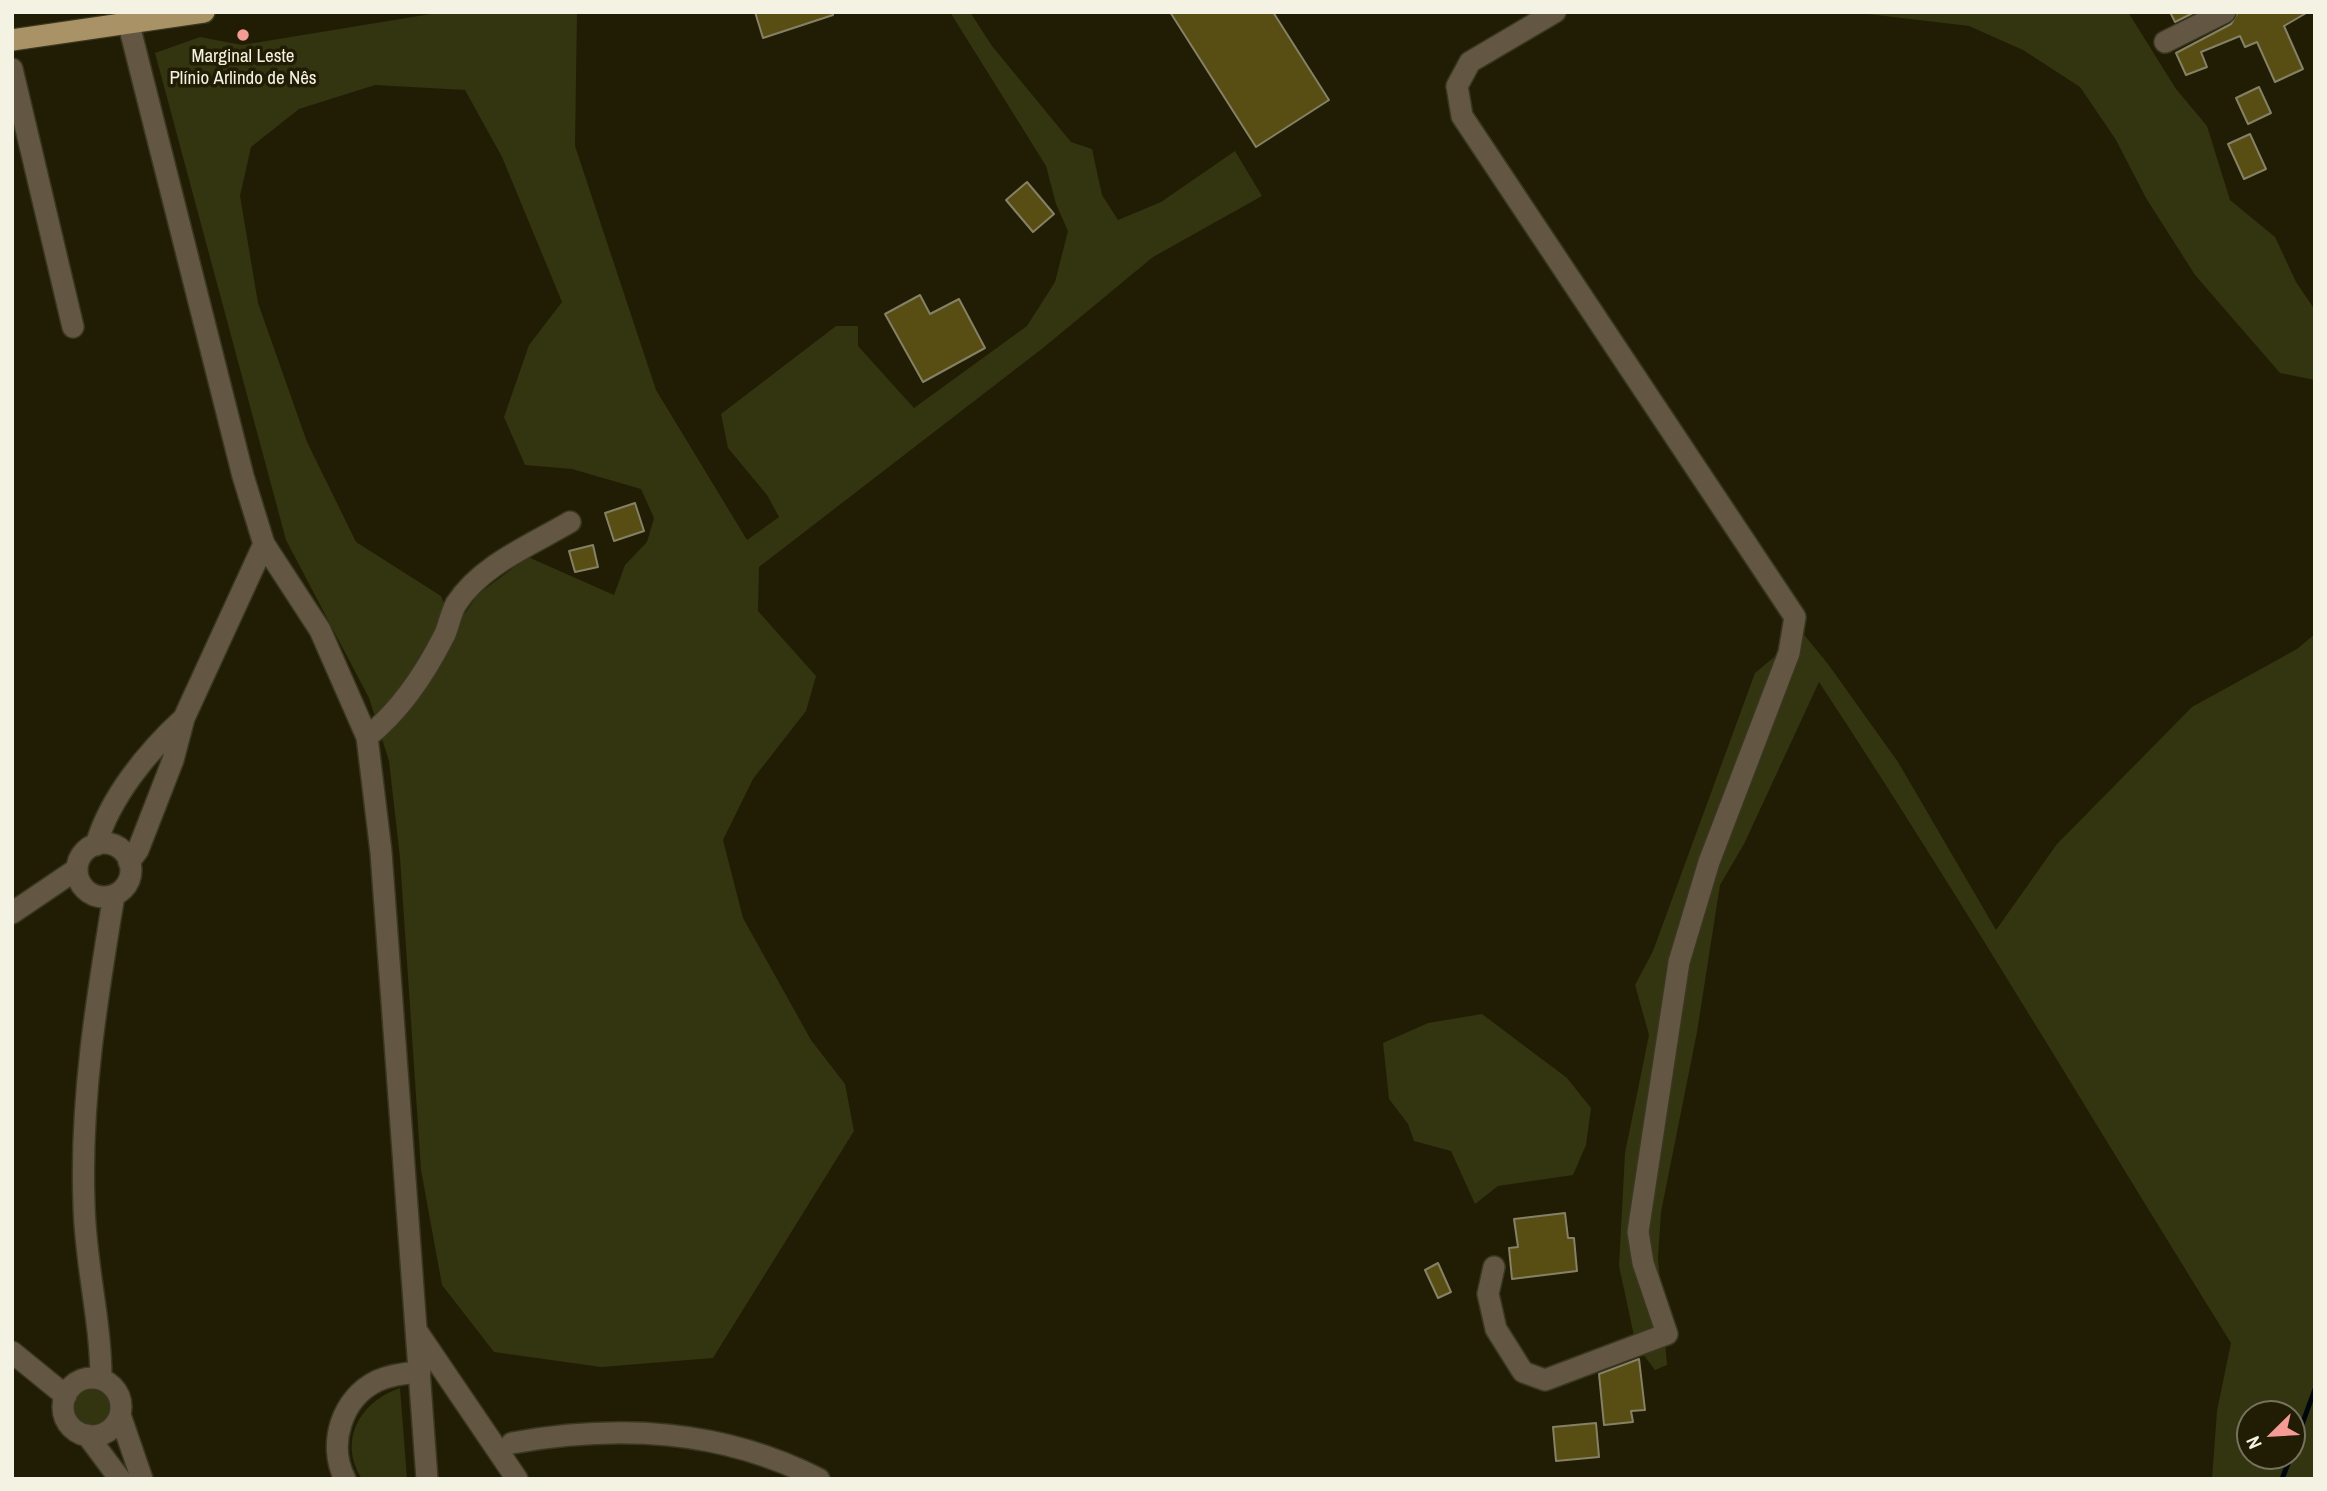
<!DOCTYPE html>
<meta charset="utf-8">
<style>
body{margin:0}
#map{position:relative;width:2327px;height:1491px;overflow:hidden;background:#211d05;font-family:"Archivo Narrow",sans-serif}
canvas{display:block}
.frame{position:absolute;inset:0;border:14px solid #f4f2e3;pointer-events:none}
.north{position:absolute;left:2236px;top:1400px;width:70px;height:70px;box-sizing:border-box;background:#211d05;border:2px solid #75725e;border-radius:50%;rotate:246deg;font-size:19px;font-weight:700;line-height:28px;text-align:center;color:#f4f2e3}
.north::after{content:'';display:block;margin:auto;width:24px;height:32px;background:#f59b96;clip-path:polygon(50% 0,100% 100%,50% 72%,0 100%)}
</style>
<div id="map">
<canvas width="2327" height="1491"></canvas>
<div class="frame"></div>
<div class="north">N</div>
</div>
<script>
const ctx = document.querySelector('canvas').getContext('2d');
ctx.lineJoin = 'round';
function paint(path, color) { ctx.fillStyle = color; ctx.fill(path, 'evenodd'); }
function strokePath(path, color, width, dash) { ctx.strokeStyle = color; ctx.lineWidth = width; ctx.lineCap = dash ? 'butt' : 'round'; ctx.setLineDash(dash || []); ctx.stroke(path); }
function drawText(font, color, halo, rows, align = 'center') {
  ctx.font = font + ' "Archivo Narrow",sans-serif'; ctx.lineWidth = 7; ctx.setLineDash([]); ctx.textBaseline = 'middle'; ctx.strokeStyle = halo; ctx.fillStyle = color; for (const [text, x, y, turn = 0] of rows) {
    ctx.save(); ctx.translate(x, y); ctx.rotate((+turn || 0) * Math.PI / 180); ctx.textAlign = isNaN(turn) ? turn : align; if (halo) ctx.strokeText(text, 0, 0); ctx.fillText(text, 0, 0); ctx.restore();
  }
}
const green = new Path2D(`
 M443,12H577L575,146L656,390L747,540L779,517L767,495L728,448L721,414L836,326H858V346L914,408L1027,326L1055,282L1068,231L1056,204L1046,166L950,12H970L992,46L1071,142L1092,149L1102,195L1118,220L1161,202L1235,151L1262,196L1153,257L1043,348L759,567L758,611L816,676L806,711L753,779L723,840L743,918L811,1040L845,1084L854,1131L713,1358L601,1367L494,1352L442,1285L421,1170L400,858L389,761L369,698L286,540L155,53L200,37L242,45ZM375,85L465,90L502,157L562,302L529,345L504,417L525,465L572,469L641,489L654,518L647,542L625,565L614,595L528,557L478,594L454,630L441,596L356,542L307,442L258,303L240,196L251,147L299,109Z
 M1851,12H2128L2176,89L2207,126L2230,200L2275,237L2296,282L2315,310V380L2280,373L2195,275L2146,198L2116,140L2080,87L2023,50L1969,26Z
 M1792,620L1828,664L1898,762L1996,930L2057,844L2192,707L2297,649L2315,634V1479H2212L2217,1411L2231,1343C2094,1123 1962,899 1819,682L1744,844L1720,885L1697,1032L1661,1212L1658,1258L1667,1365L1655,1370L1636,1345L1619,1266L1625,1153L1649,1035L1635,985L1653,951L1755,673L1785,648ZM2250,1414H2292V1456H2250Z
 M1482,1014L1567,1078L1591,1108L1586,1145L1573,1175L1498,1186L1475,1204L1451,1151L1414,1141L1408,1124L1389,1099L1383,1043L1428,1023Z
 M71 1407a22 22 0 1 1 44 0a22 22 0 1 1-44 0Z
 M400,1388L407,1479H362C337,1440 361,1401 400,1388Z`);
const stream = new Path2D(`
 M2292,1452L2315,1389
 M2282,1479L2291,1456`);
const building = new Path2D(`
 M755,12H833V15L763,38Z
 M1170,12H1273L1329,100L1256,147Z
 M2170,12H2195L2175,22Z
 M2238,12H2308L2284,26L2303,69L2275,82L2257,42L2245,47L2240,36L2201,52L2207,67L2186,75L2176,53L2231,24Z
 M2259,87L2271,113L2248,124L2236,98Z
 M2250,134L2266,169L2244,179L2228,144Z
 M1027,182L1054,214L1033,232L1006,200Z
 M920,295L930,314L959,299L985,348L923,382L885,314Z
 M635,503L644,531L614,541L605,513Z
 M593,545L598,567L575,572L569,551Z
 M1565,1213L1568,1238H1574L1577,1271L1512,1279L1509,1248L1518,1247L1514,1219Z
 M1438,1263L1451,1292L1438,1298L1425,1270Z
 M1639,1359L1645,1410L1631,1411L1633,1422L1604,1425L1599,1374Z
 M1596,1423L1599,1457L1556,1461L1553,1427Z`);
const minor = new Path2D(`
 M128,21L243,476L264,544L320,630L367,737L381,852L427,1479
 M2165,42L2225,12
 M12,69L73,327
 M367,737C400,711 426,672 445,634C449,624 451,613 456,604C481,565 531,545 570,522
 M77 870a27 27 0 1 1 54 0a27 27 0 1 1-54 0Z
 M96,845C110,797 148,751 184,718
 M129,862L138,850L173,760L184,718L264,544
 M12,913L77,869
 M1494,1267L1488,1294L1496,1329L1523,1372L1545,1380L1667,1334L1643,1263L1638,1232L1679,962L1709,862L1789,653L1795,617L1462,116L1457,86L1470,62L1555,12
 M418,1333L517,1479
 M12,1352L66,1396
 M63 1407a29 29 0 1 1 58 0a29 29 0 1 1-58 0Z
 M101,1379C101,1320 85,1263 84,1204C80,1100 97,997 114,895
 M120,1415L142,1479
 M87,1435L120,1479
 M512,1443C618,1424 721,1429 819,1479
 M345,1479C327,1444 342,1398 377,1381C390,1375 405,1373 420,1372`);
const major = new Path2D(`
 M12,40L204,12`);
const markers = [
 [243,35,7,"#f59b96"]
];
const poiNames = [
 ["Marginal Leste",243,57],
 ["Plínio Arlindo de Nês",243,79]
];
paint(green, '#333410');
strokePath(stream, '#00080e', 5);
paint(building, '#584e13');
strokePath(building, '#858166', 2);
strokePath(minor, '#3a3720', 24);
strokePath(major, '#3a3720', 24);
strokePath(minor, '#635743', 21);
strokePath(major, '#aa9267', 21);
for (const [x, y, r, color] of markers) { const dot = new Path2D(); dot.arc(x, y, r, 0, 2 * Math.PI); ctx.fillStyle = color; ctx.fill(dot); strokePath(dot, '#211d05', 2.5); }
drawText('19px', '#f4f2e3', '#211d05', poiNames);
</script>
